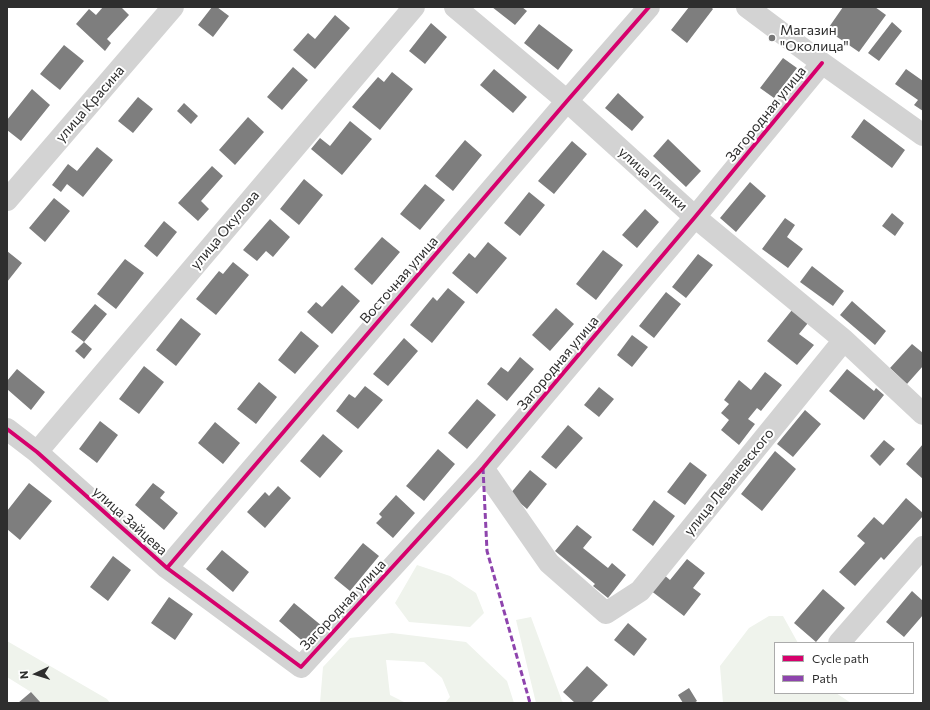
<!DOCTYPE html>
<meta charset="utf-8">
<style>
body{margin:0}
#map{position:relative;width:930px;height:710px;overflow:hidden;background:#fff;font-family:Commissioner,sans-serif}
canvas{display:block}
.frame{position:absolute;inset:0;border:8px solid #2e2e2e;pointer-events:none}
.legend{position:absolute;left:774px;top:642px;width:140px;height:52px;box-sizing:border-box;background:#fff;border:1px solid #ababab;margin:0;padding:5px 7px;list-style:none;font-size:12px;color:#2e2e2e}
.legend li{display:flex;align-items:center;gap:8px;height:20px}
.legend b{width:20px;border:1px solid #ababab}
.north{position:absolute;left:16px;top:654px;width:40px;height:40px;-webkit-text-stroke:3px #fff;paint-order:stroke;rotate:266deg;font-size:11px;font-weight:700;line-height:16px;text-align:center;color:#2e2e2e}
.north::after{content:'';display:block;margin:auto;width:14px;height:18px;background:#2e2e2e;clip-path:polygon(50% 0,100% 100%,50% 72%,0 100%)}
</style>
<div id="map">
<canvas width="930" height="710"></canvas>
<div class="frame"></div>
<ul class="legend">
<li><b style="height:5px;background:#d6006c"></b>Cycle path</li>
<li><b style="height:5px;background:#8e44ad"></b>Path</li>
</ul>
<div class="north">N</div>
</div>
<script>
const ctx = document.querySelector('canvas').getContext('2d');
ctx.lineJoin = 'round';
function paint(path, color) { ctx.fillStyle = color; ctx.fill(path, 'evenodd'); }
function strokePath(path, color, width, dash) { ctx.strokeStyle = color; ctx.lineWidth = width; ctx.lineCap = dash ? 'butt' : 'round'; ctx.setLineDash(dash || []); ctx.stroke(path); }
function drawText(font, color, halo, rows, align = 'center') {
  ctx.font = font + ' Commissioner,sans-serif'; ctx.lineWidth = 4; ctx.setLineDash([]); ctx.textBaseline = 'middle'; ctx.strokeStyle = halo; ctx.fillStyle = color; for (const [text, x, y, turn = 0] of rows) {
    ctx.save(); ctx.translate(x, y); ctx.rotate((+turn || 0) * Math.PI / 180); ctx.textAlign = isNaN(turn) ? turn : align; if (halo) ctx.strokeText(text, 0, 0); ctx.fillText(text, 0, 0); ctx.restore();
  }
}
const green = new Path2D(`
 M417,565L450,576L476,593L484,613L470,627L409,622L395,603Z
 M769,616H783L798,643H775V693H836L851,703H723L720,666L749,628Z
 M531,617L562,701L564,703H536L516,620Z
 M392,633L466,642L507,681L514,703H445L450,697L442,678L424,662L386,660L390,695L406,703H320L323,667L350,638Z
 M7,641L107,699L110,703H41L31,692L7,677Z`);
const building = new Path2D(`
 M103,7H121L129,15L107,39L111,43L105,51L76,24L89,9L96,15Z
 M212,7H217L229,16L213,37L198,25Z
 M492,7H522L527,11L515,25Z
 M689,7H711L713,9L687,43L671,30Z
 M843,7H875L886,15L859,52L827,30Z
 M335,15L350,28L315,69L293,50L308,33L315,39Z
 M892,22L902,31L879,61L868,53Z
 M431,23L447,37L425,64L409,51Z
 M539,24L573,50L558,70L524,43Z
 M64,45L84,61L60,90L40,74Z
 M783,58L797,68L774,98L760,88Z
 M293,67L308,80L282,110L267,97Z
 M494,69L527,97L513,113L480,85Z
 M906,69L923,81V111L914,105L918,100L895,84Z
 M392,72L413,89L380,130L352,107L378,77L384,82Z
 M32,89L50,105L21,141L7,130V120Z
 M618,93L644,117L632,131L605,108Z
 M138,97L153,109L133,133L118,121Z
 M184,103L198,116L191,124L177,111Z
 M248,117L264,132L235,165L219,150Z
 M864,119L905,150L892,168L851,137Z
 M350,121L372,139L342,175L311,149L320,138L330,146Z
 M668,139L701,171L686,187L653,156Z
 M465,140L482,155L453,191L435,176Z
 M572,141L587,154L554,194L538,181Z
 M97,147L113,160L83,197L67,184L61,192L52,185L68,164L77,171Z
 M212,166L223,176L201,201L209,209L198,221L178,203Z
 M304,179L323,195L299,225L280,209Z
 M750,182L766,196L736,232L720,218Z
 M425,184L445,200L420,230L400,214Z
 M529,192L545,205L520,236L504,223Z
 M54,198L70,211L45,242L29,228Z
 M645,209L659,222L637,248L622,235Z
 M892,213L904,223L895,236L882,226Z
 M785,218L795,225L787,237L803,249L788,268L762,249Z
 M270,219L290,237L273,257L266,251L257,261L243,250Z
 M164,221L177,232L157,257L144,246Z
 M382,237L400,252L372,285L354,269Z
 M488,242L507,258L477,294L452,273L469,253L475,258Z
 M603,250L623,265L596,300L576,284Z
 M7,251L22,263L7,282Z
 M698,254L713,265L686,298L672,287Z
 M125,259L144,273L116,309L97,294Z
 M233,262L249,275L216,315L196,299L219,271L223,274Z
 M812,266L844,291L833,306L800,282Z
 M342,285L360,301L332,334L307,312L316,302L322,307Z
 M448,288L465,302L432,343L410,325L433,297L437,301Z
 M666,292L681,304L654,338L639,326Z
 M852,301L886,331L875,345L840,315Z
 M95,304L107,314L84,342L92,349L84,359L75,351L84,342L71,332Z
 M556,308L574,324L550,351L532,335Z
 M792,310L808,323L799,334L814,345L797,365L767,341Z
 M181,318L201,334L176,366L156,350Z
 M301,331L319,346L295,374L278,360Z
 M632,335L648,347L632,367L617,355Z
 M404,338L418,351L388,386L373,374Z
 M912,344L923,353V366L907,384L890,368Z
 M520,357L534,369L507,401L487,384L501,367L508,372Z
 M144,366L164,382L139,414L119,399Z
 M17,369L45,392L31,410L7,389V381Z
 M847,369L874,391L876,388L884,395L864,420L829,391Z
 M765,372L782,385L761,411L757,408L748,419L755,424L739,445L721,430L729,420L721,413L729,404L724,400L739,380L751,390Z
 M259,382L277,397L256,424L237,409Z
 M365,386L383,400L358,429L336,411L349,394L355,398Z
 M599,387L614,399L599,417L584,405Z
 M477,399L496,415L467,449L448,433Z
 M805,410L821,424L793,457L777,444Z
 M100,421L118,435L97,463L79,449Z
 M215,422L240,443L223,464L198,443Z
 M568,425L583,438L556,469L541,457Z
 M323,434L343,451L320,478L300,461Z
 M884,440L895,449L880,466L870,456Z
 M923,444V479L906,464Z
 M438,449L455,464L424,501L406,486Z
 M775,451L796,469L762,511L741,494Z
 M690,462L707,475L685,505L667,492Z
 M530,470L547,484L527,509L510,494Z
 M29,483L52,501L20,540L7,529V511Z
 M153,483L165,492L160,498L178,513L164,530L135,505Z
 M278,486L291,498L265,528L247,512L265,492L269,496Z
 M396,495L415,513L393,538L376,523L382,517L379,514Z
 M906,498L923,513V516L884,560L881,557L855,586L839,572L865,543L857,536L874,517L883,525Z
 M654,500L675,516L653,546L632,530Z
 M577,525L592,537L583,548L608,568L612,563L626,575L608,598L593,586L595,584L555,551Z
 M363,543L379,556L350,591L334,578Z
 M222,550L249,572L233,592L206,569Z
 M113,556L131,570L108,601L90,587Z
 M687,559L705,573L693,588L701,594L684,616L650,590L663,574L670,580Z
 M823,589L845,608L816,642L794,623Z
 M912,591L923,601V615L904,637L886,622Z
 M169,597L193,614L175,640L151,623Z
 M294,603L322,626L306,644L279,621Z
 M628,623L647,639L634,656L614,640Z
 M587,666L608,685L591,703H575L563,692Z
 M689,688L697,701L694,703H683L678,695Z
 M31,692L41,703H18Z`);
const minor = new Path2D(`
 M455,7L567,101L695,217L844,340L923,414
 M747,7L822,63L923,135
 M7,200L173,7
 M7,429L37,452L167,568L301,667L483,468L695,217L822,63
 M37,452L414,7
 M483,468L549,563L606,613L640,591L844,340
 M167,568L567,101L649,7
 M839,643L923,547`);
const quiet = new Path2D(`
 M483,468L487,551L530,703`);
const cycleway = new Path2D(`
 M7,429L37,452L167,568L301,667L483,468L695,217L822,63
 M167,568L567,101L649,7`);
const markers = [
 [772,38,4,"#777"]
];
const poiNames = [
 ["Магазин",780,30],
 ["\"Околица\"",780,46]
];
const streetNames = [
 ["улица Красина",90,104,-49],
 ["Загородная улица",766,114,-51],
 ["улица Глинки",653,179,42],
 ["улица Окулова",225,230,-50],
 ["Восточная улица",399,280,-49],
 ["Загородная улица",558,363,-50],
 ["улица Леваневского",729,482,-51],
 ["улица Зайцева",130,521,42],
 ["Загородная улица",343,605,-47]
];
paint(green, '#eff3ec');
paint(building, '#7e7e7e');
strokePath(minor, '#d3d3d3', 22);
strokePath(quiet, '#8e44ad', 3, [6, 3]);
strokePath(cycleway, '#d6006c', 4);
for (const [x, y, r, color] of markers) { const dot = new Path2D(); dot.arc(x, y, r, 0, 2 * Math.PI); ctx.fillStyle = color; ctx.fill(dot); strokePath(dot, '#fff', 1.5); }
drawText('14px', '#2e2e2e', '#fff', poiNames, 'left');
drawText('14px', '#2e2e2e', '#fff', streetNames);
</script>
